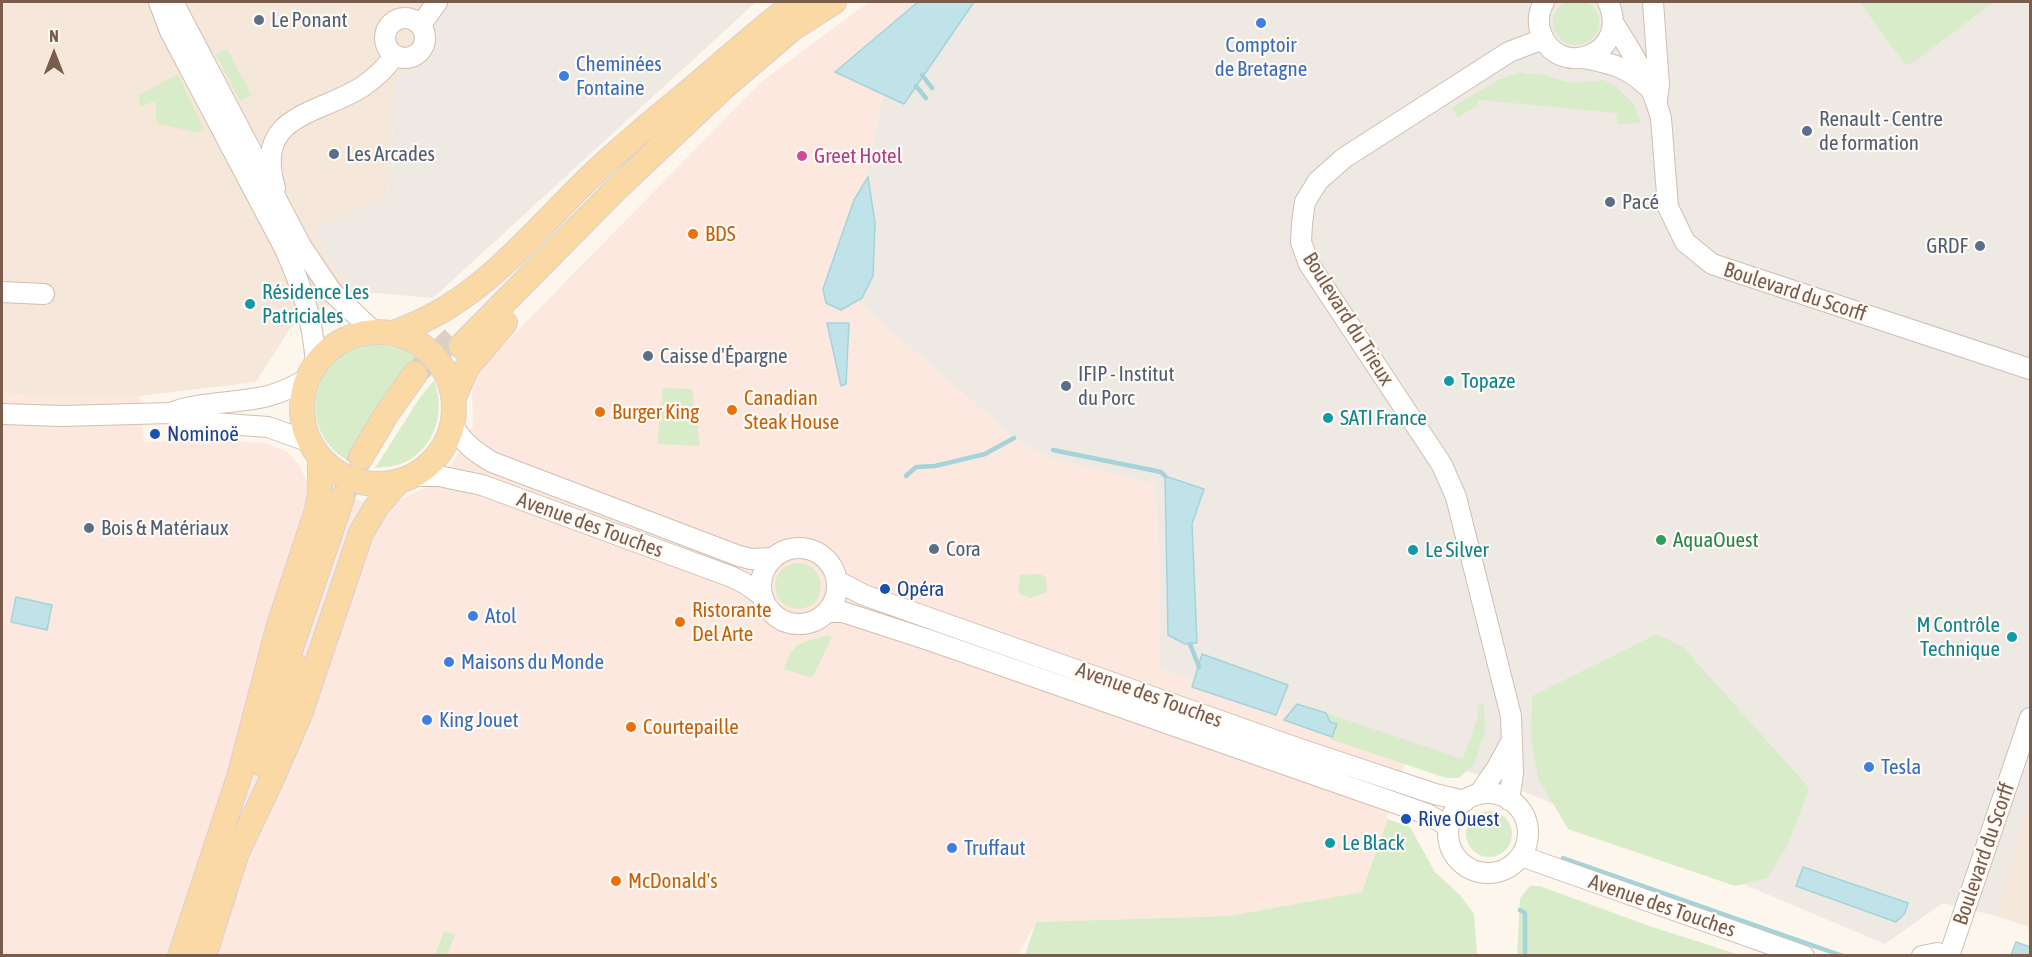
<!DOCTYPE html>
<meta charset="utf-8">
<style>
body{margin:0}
#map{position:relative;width:2032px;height:957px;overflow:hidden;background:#fdf6ec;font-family:"Asap Condensed",sans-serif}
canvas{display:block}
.frame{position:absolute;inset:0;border:3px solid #7a5c4d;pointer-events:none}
.north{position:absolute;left:24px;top:24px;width:60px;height:60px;-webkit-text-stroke:4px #fffaf3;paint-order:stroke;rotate:0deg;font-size:16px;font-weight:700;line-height:24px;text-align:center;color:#7a5c4d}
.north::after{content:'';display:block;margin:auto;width:21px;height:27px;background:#7a5c4d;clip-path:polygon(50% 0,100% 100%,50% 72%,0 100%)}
</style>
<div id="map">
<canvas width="2032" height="957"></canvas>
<div class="frame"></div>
<div class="north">N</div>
</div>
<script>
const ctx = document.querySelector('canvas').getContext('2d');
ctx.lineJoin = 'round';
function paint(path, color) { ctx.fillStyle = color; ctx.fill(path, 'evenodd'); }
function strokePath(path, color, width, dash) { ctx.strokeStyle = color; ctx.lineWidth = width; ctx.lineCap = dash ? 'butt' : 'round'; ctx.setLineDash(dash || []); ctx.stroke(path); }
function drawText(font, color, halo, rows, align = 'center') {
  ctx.font = font + ' "Asap Condensed",sans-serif'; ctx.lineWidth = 4.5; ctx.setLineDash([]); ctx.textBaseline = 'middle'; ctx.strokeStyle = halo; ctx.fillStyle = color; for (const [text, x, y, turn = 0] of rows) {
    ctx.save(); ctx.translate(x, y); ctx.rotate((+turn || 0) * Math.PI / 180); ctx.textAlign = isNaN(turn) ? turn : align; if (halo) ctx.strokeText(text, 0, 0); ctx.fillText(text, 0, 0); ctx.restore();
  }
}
const residential = new Path2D(`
 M2,2H433L396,82L388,196L323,249L354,291L291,327L256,382L140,396L43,397L2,394Z
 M2030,799V927L1996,916Z`);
const commercial = new Path2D(`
 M869,2H906L897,31L842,288L1014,438L1049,458L1155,484L1159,554L1409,751L1362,892L1228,916L1036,922L1018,955H2V394L43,397L140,396L144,442L210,440L265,443L286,451L299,464L306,480L334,493L388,509L403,498L427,487L441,484L473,426L472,389L481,368L762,81Z`);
const industrial = new Path2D(`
 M433,2H756L433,298L354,291L323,249L315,229L388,196L396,82Z
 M906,2H2030V799L1996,916L1943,903L1885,944L1532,795L1485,777L1160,669L1159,554L1155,484L1049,458L1014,438L842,288L897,31Z`);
const green = new Path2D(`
 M1553 22a23 23 0 1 1 46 0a23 23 0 1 1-46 0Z
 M1860,2H1994L1914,62L1905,65Z
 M227,49L251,95L240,101L216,55Z
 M1523,72L1524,74H1540L1571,83L1603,80L1612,83L1634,104L1640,123L1618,124L1616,113L1479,100L1477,106L1458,117L1451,108L1500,79Z
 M178,74L204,130L194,132L157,123L155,101L140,107L139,95Z
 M375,344L403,349L419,360L399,383L350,462C292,430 311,351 375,344Z
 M434,380C446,411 435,449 403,463C394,467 384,467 375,468L419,399Z
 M663,388L692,389L700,446L657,444Z
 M775 586a23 23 0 1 1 46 0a23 23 0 1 1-46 0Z
 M1040,574L1046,578L1047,592L1031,598L1021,595L1018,590L1020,575Z
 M1657,634L1683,647L1809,788L1788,845L1767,878L1735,886L1568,829L1538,778L1531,739L1532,696Z
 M828,635L832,637L813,676L809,677L784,669C794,639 800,644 828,635Z
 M1484,704L1485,732L1474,764L1459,778H1446L1330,739L1332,737L1326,713L1463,759L1478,716L1477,705Z
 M1466 834a23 23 0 1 1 46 0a23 23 0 1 1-46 0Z
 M1387,819L1410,827L1435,872L1460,895L1474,914L1477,955H1025L1036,922L1228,916L1362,892Z
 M1530,886H1540L1649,926L1740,955H1517L1520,898Z
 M444,931L455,935L447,955H435Z`);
const water = new Path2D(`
 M918,2H974L904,104L835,72Z
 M868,177L875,223L873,276L862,298L841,310L826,303L823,289L854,200Z
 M827,323H849L846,384L841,386Z
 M1165,476L1204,489L1192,524L1197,643L1185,644L1168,635Z
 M16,597L52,605L47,630L11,622Z
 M1202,654L1288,685L1276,715L1192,687Z
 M1297,704L1326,713L1330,722L1337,724L1332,737L1284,720Z
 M1803,867L1908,903L1905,913L1896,922L1796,886Z
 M2016,942L2030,947V955H2011Z`);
const stream = new Path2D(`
 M922,75L932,88
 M916,86L926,98
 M1053,450L1161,472L1165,476
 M906,476L916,467L935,466L985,454L1014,438
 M1190,644L1199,667
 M1563,858L1843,956
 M1520,910L1525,913V956`);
const majorTunnel = new Path2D(`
 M415,374L453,338
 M342,498L361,457`);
const minor = new Path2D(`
 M159,2L170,31L284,247C303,289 312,317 316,363
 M173,2L301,246L332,292L374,332
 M1544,2C1539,11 1537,22 1541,33C1559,82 1632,53 1608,2
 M1653,2L1659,85L1657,100
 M385 38a20 20 0 1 1 40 0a20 20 0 1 1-40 0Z
 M1614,24C1633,54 1652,84 1661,118L1668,207L1685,242L1712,264L2030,369
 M421,25L437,2
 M1584,58C1611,64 1624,65 1646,85
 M275,188C253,114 318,115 362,87C375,78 386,68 395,55
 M2,292L44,294
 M170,413L185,421L268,427L310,442
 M2,414L62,416L170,413C201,401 236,404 268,396C282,392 295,386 307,379
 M453,425C463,443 475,452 492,462L739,556L751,559L772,558
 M414,476H439L482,485L732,577L746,584L760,594
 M761 586a38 38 0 1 1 76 0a38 38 0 1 1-76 0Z
 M837,581L864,595L1297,748L1435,794L1465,801
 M828,612H843L929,640L1427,814L1448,826
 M1448 833a40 40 0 1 1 80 0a40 40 0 1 1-80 0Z
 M1479,794L1497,768L1511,742
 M1509,800L1513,773L1511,716L1456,497L1442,465L1309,264L1301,242L1302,223L1305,202L1318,181L1344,158L1509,52L1543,39
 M1521,856L1804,956
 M1922,956L1937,953L1948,956
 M1949,956L2030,718`);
const major = new Path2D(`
 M302 408a76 76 0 1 1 152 0a76 76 0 1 1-152 0Z
 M393,333C479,304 528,237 591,176C625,143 662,114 699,83C731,56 763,26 797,2
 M461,346L614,191L724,87L793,28L834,2
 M454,397L467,367L505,323
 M361,457L386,415L415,374
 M279,683L342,498
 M262,764L296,666
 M180,956L239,777L279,625L317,510L320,493V458
 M204,956L237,852L270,783L300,714L361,533L377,506L398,482`);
const markers = [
 [259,20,6,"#5c6f8a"],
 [1261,23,6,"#3f7fe0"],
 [564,76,6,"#3f7fe0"],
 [1807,131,6,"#5c6f8a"],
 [334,154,6,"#5c6f8a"],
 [802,156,6,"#d1479c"],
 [1610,202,6,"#5c6f8a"],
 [693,234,6,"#e8710a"],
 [1980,246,6,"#5c6f8a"],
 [250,304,6,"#0f9aa8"],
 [648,356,6,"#5c6f8a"],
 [1449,381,6,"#0f9aa8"],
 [1066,386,6,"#5c6f8a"],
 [732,410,6,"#e8710a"],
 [600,412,6,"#e8710a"],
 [1328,418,6,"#0f9aa8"],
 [155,434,6,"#1a4fb4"],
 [89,528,6,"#5c6f8a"],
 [1661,540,6,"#2e9e5b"],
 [934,549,6,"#5c6f8a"],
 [1413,550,6,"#0f9aa8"],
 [885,589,6,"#1a4fb4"],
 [473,616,6,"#3f7fe0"],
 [680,622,6,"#e8710a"],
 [2012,637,6,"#0f9aa8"],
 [449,662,6,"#3f7fe0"],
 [427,720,6,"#3f7fe0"],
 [631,727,6,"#e8710a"],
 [1869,767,6,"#3f7fe0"],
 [1406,819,6,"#1a4fb4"],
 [1330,843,6,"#0f9aa8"],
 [952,848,6,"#3f7fe0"],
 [616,881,6,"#e8710a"]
];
const serviceNames = [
 ["Le Ponant",271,20],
 ["Renault - Centre",1819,119],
 ["de formation",1819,143],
 ["Les Arcades",346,154],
 ["Pacé",1622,202],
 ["GRDF",1968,246,"right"],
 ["Caisse d'Épargne",660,356],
 ["IFIP - Institut",1078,374],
 ["du Porc",1078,398],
 ["Bois & Matériaux",101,528],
 ["Cora",946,549]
];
const shopNames = [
 ["Comptoir",1261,45,"center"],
 ["de Bretagne",1261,69,"center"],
 ["Cheminées",576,64],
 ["Fontaine",576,88],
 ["Atol",485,616],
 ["Maisons du Monde",461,662],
 ["King Jouet",439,720],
 ["Tesla",1881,767],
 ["Truffaut",964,848]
];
const hotelNames = [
 ["Greet Hotel",814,156]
];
const foodNames = [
 ["BDS",705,234],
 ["Canadian",744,398],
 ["Steak House",744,422],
 ["Burger King",612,412],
 ["Ristorante",692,610],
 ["Del Arte",692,634],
 ["Courtepaille",643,727],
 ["McDonald's",628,881]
];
const cultureNames = [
 ["Résidence Les",262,292],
 ["Patriciales",262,316],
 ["Topaze",1461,381],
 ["SATI France",1340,418],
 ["Le Silver",1425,550],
 ["M Contrôle",2000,625,"right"],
 ["Technique",2000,649,"right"],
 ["Le Black",1342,843]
];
const streetNames = [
 ["Boulevard du Scorff",1795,292,18],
 ["Boulevard du Trieux",1348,319,58],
 ["Avenue des Touches",590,525,20],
 ["Avenue des Touches",1149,695,20],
 ["Boulevard du Scorff",1984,854,-71],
 ["Avenue des Touches",1662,906,19]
];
const transitNames = [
 ["Nominoë",167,434],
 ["Opéra",897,589],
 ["Rive Ouest",1418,819]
];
const leisureNames = [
 ["AquaOuest",1673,540]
];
paint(residential, '#f5e8da');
paint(commercial, '#fde8e0');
paint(industrial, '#efe9e4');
paint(green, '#d8ecc9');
paint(water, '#bfe3e8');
strokePath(water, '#a5d3da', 1.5);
strokePath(stream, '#a5d3da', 4.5);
strokePath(majorTunnel, '#dcd0c4', 24, [24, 12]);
strokePath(minor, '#d1beb0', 22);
strokePath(major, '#dad1cd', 26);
strokePath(minor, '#fff', 20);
strokePath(major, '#fbd9a5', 24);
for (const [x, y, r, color] of markers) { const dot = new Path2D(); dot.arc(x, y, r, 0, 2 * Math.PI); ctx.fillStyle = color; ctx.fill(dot); strokePath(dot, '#fffaf3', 2); }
drawText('21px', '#4e5e75', '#fffaf3', serviceNames, 'left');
drawText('21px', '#366cbe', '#fffaf3', shopNames, 'left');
drawText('21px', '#b23c85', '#fffaf3', hotelNames, 'left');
drawText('21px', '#c56008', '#fffaf3', foodNames, 'left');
drawText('21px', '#0d838f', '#fffaf3', cultureNames, 'left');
drawText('21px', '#7a5c4d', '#fffaf3', streetNames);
drawText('21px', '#164399', '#fffaf3', transitNames, 'left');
drawText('21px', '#27864d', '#fffaf3', leisureNames, 'left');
</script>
